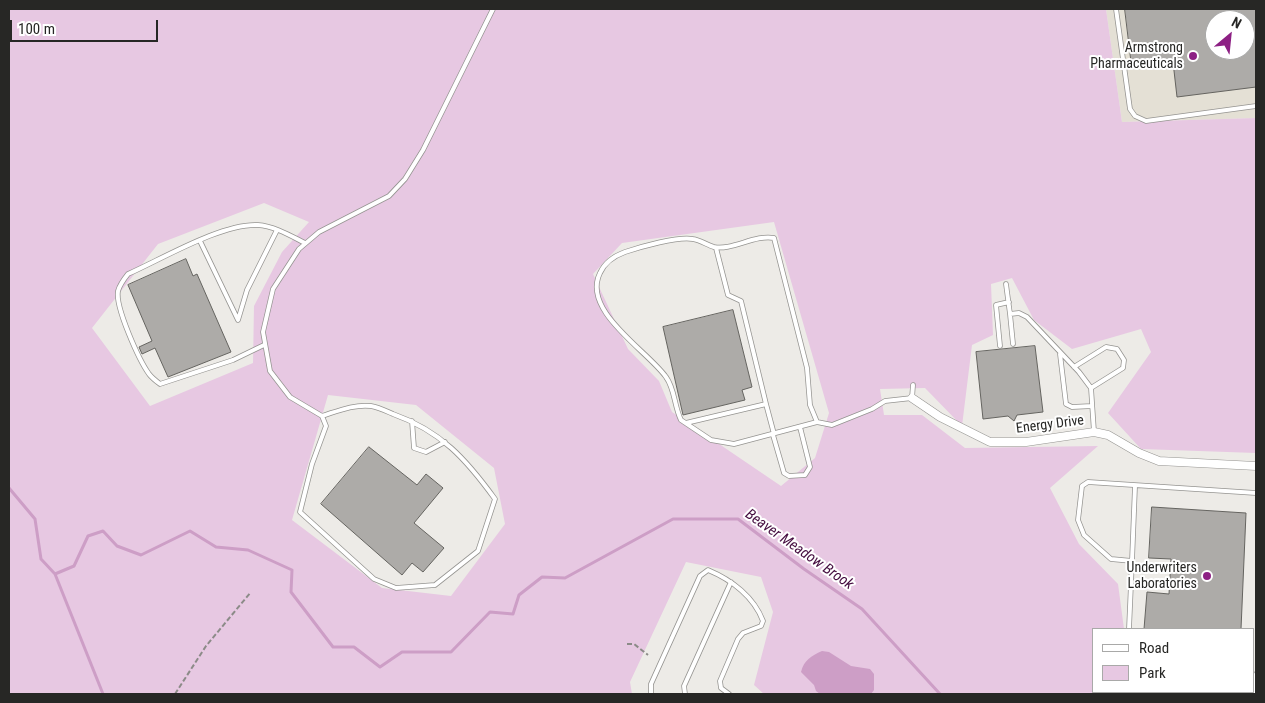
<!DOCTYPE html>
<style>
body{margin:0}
#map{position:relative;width:1265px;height:703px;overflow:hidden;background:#edebe7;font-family:"Roboto Condensed",sans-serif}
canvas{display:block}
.frame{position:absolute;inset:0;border:10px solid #272725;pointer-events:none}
.legend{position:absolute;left:1092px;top:628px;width:162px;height:65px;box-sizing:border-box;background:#fff;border:1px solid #a9a9a8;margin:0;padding:6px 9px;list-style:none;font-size:15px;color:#272725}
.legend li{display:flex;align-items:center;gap:10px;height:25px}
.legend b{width:25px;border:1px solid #a9a9a8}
.north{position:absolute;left:1205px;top:10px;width:50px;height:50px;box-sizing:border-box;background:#fff;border:1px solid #a9a9a8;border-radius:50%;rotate:28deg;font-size:14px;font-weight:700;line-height:20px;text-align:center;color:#272725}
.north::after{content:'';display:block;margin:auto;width:18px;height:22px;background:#8d2084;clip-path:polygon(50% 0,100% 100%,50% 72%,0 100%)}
.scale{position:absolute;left:10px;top:20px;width:148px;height:22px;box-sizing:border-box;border:2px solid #272725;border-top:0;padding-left:6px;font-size:15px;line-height:18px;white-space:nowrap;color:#272725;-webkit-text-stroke:4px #fff;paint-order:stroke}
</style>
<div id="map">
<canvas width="1265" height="703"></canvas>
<div class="frame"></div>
<ul class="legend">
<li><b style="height:6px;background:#fff"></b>Road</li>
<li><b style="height:14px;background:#e7c8e2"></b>Park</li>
</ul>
<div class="north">N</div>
<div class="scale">100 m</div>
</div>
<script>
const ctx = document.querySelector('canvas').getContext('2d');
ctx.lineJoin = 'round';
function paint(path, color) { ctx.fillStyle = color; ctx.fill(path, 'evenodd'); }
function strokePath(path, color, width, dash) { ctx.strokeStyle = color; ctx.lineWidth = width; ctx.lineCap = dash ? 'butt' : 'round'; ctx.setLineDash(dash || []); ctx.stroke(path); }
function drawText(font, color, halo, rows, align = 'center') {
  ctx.font = font + ' "Roboto Condensed",sans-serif'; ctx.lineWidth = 4; ctx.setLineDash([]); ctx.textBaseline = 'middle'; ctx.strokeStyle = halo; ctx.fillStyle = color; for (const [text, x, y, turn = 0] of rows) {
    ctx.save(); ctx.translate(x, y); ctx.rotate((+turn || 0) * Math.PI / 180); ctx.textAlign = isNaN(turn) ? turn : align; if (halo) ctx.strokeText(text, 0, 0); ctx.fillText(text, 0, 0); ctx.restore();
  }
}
const built = new Path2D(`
 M1106,9H1256V118L1122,122ZM1215,20H1245V50H1215Z`);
const green = new Path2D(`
 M9,9H1106L1122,122L1256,118V453L1141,449L1108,413L1151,352L1141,329L1072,349L1034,320L1012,278L991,284L993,335L972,345L962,426L925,388L880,389L884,415H922L965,448L1098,446L1050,488L1079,544L1118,584L1124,629H1094V692H1132V694H764L754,685L773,612L761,577L686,562L630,682L632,694H9ZM264,203L309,222L282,252L254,306L253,363L150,406L92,328L158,244ZM774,222L829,413L815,458L781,486L672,412L659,381L628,349L593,274L622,243ZM328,395L416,405L494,468L505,524L451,596L382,588L292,520Z`);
const water = new Path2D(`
 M822,651L829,652L851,666L870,669L874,674V690L871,694H820L816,691L814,685L801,672C804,660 811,656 822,651Z`);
const stream = new Path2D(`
 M9,488L35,519L41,559L55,574L74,566L88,536L103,531L117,546L141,555L190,531L216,547L248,550L292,570L291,592L333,647H354L380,667L402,652H451L490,612L513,614L519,595L542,577L565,578L673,519H738L804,569L862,609L940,694
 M55,574L103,694`);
const building = new Path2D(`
 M1125,9H1256V87L1177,97L1173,62L1132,67ZM1215,20H1245V50H1215Z
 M186,259L193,276L197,274L231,352L168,377L155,348L142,354L139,347L152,341L128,285Z
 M733,310L752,387L742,390L745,400L683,415L663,327Z
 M1035,346L1043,412L1017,415L1014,421L1008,416L983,419L976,352Z
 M369,447L417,485L426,474L443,488L414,523L444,548L423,572L412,563L402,575L321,504Z
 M1152,507L1246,513L1241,629H1144L1147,592L1169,594L1171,559L1149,558Z`);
const path = new Path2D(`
 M627,644H634L648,655
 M175,694L206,646L251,592`);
const service = new Path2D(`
 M1116,9L1130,109L1135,116L1146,121L1256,106
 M200,241L238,320L247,290L277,230
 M716,248L728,295L741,301L766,404
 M1006,284L1010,314L1019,313L1027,317L1079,372L1091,388L1094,432
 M1010,314L1013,344
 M264,345L233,360L160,384C156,381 152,378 149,374C139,360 115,307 118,291C120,284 124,279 128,274C162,259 222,223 258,225C274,226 291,236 305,243
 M1000,346L996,305L1009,302
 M1060,354L1066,404L1072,407L1092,406
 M1074,367L1106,347L1117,349L1124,360L1123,368L1091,388
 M322,416C338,411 354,404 371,406C378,407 386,411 393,414C441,431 466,459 495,499L478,551L435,585L396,588L374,579L300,512L312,464L326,426L322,416L290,397L270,371L263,332L273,289L299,249L319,232L389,196L405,179L423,150L493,9
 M412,421L414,448L426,452L445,442
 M817,422L810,405L807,368L774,238C756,234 731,251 714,247C707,245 700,240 693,239C678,236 640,247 625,252C614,256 605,262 600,273C581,311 648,351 666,377C675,389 674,406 681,420L711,440L734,444L817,422L832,425L872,409L885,401L912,398L913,385
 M686,423L766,404L774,434
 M773,435L784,473L789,476L805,475L810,467L800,427
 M1132,561L1135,486
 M1129,629L1132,561L1111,559L1084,535L1078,520L1082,486L1088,482L1256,493
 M1134,692V694
 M651,694V684L700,576L708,570C732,580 754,597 763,621L761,626L743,633L738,639L720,681L721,688L729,694
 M685,694L684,686L731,582
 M1255,694L1256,674`);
const minor = new Path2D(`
 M912,398L940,417L990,442H1026L1094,432L1108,435L1139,453L1159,461L1256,466`);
const markers = [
 [1193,56,5,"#8d2084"],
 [1207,576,5,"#8d2084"]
];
const poiNames = [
 ["Armstrong",1183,48],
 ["Pharmaceuticals",1183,64],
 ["Underwriters",1197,568],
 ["Laboratories",1197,584]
];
const streetNames = [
 ["Energy Drive",1050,425,-7]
];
const waterNames = [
 ["Beaver Meadow Brook",799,550,35]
];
paint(built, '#e4e0d5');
paint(green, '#e7c8e2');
paint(water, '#cd9ec6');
strokePath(stream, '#cd9ec6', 3);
paint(building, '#adaba8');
strokePath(building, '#656460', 1);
strokePath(service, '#959491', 5.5);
strokePath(minor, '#959491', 9);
strokePath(path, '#8c8b88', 2, [5, 2.5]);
strokePath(service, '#fff', 4);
strokePath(minor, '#fff', 8);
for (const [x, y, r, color] of markers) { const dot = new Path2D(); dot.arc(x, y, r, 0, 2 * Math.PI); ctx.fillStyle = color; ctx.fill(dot); strokePath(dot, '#fff', 2); }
drawText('14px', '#272725', '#fff', poiNames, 'right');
drawText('14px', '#272725', '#fff', streetNames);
drawText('italic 15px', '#450d40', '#fff', waterNames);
</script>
